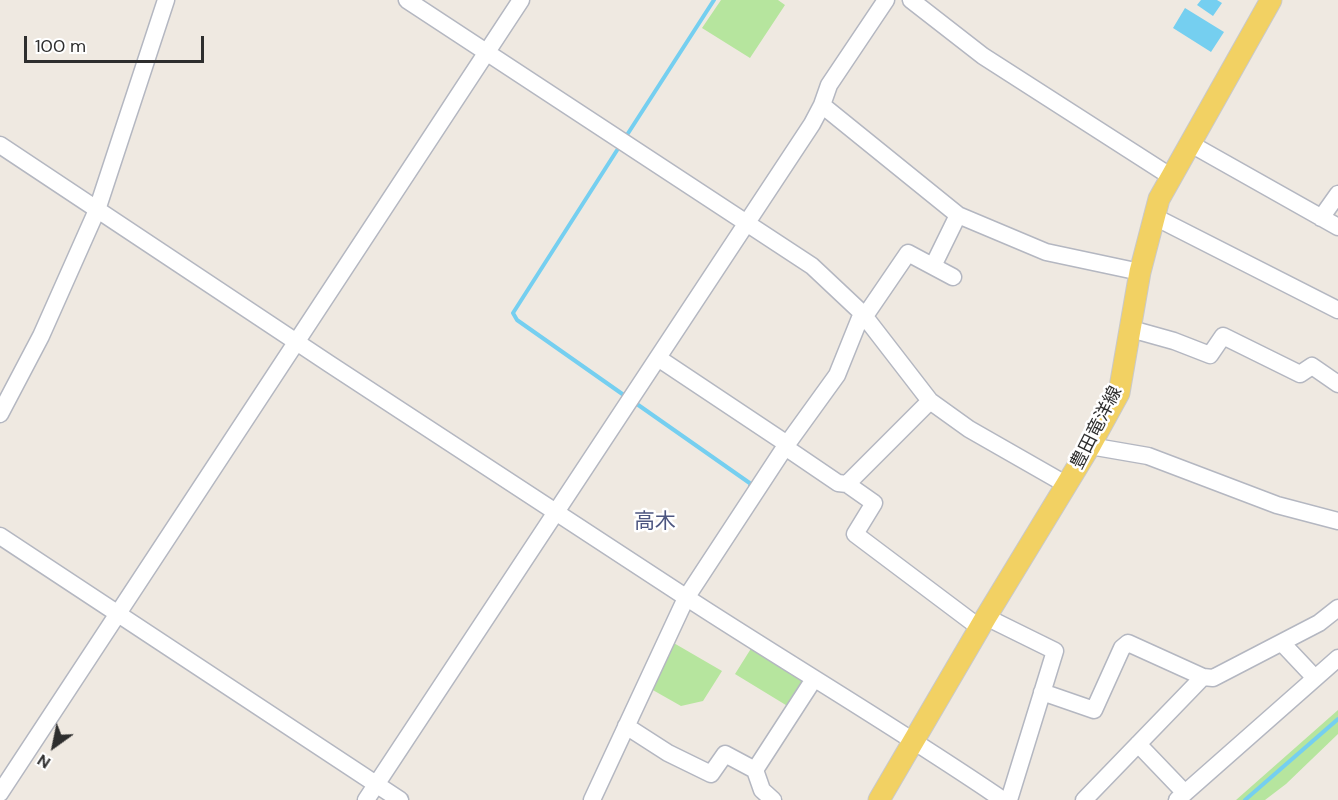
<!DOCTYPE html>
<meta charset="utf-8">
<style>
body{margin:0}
#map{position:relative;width:1338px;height:800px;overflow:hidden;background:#efe9e1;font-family:"DM Sans",sans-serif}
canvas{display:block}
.north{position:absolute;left:24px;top:716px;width:60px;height:60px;-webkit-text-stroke:4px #fff;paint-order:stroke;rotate:213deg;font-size:16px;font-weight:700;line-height:24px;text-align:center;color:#2e2e2e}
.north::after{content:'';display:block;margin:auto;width:21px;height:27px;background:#2e2e2e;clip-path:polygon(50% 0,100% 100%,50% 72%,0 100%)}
.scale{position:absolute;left:24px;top:36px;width:180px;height:27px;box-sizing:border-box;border:3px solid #2e2e2e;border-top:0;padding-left:8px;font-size:18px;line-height:21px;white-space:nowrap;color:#2e2e2e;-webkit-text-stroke:4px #fff;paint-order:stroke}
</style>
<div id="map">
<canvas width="1338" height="800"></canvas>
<div class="north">N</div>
<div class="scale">100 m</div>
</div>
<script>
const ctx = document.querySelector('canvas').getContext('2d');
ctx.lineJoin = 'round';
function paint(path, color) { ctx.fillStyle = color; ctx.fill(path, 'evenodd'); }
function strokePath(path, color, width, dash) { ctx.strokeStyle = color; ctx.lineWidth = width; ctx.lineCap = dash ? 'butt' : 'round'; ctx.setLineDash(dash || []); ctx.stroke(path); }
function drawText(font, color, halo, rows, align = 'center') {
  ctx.font = font + ' "DM Sans","Noto Sans JP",sans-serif'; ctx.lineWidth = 5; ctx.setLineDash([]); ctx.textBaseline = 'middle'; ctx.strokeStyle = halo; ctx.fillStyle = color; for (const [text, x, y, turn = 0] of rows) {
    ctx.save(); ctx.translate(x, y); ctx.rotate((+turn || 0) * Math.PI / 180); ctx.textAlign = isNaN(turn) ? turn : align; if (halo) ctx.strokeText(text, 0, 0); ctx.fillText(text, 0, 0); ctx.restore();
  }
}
const green = new Path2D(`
 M721,0H778L785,5L750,58L702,28Z
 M672,642L722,671L703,701L681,706L651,689Z
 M752,647L811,683L794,710L735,674Z
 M1338,710V734L1286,784L1265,800H1236Z`);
const water = new Path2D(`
 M1201,0H1217L1222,3L1213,16L1197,5Z
 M1185,8L1224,32L1211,52L1173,28Z`);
const stream = new Path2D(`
 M625,138L714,0
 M621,144L513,313L517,320L628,398
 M634,402L751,484L750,486
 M1245,800L1338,719`);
const minor = new Path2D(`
 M407,0L812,266L862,313L930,401L969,429L1067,485
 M911,0L983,56L1170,176
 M822,105L958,215L1046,252L1140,272
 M1189,143L1338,227
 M0,145C227,297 455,447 684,596C790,665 899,729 1003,800
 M1153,216L1338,310
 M1321,218L1338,194
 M933,266L958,215
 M865,316L908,253L953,277
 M1131,329L1174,341L1210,355L1223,336L1300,374L1312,366L1338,384
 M658,358L787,444
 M0,414L41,336L97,210L166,0
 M1090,446L1148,456L1277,505L1338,521
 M785,447L838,483L847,484L874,503L855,534L980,628
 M847,484L930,401
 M0,536L400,800
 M986,617L1055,651L1009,800
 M1282,643L1315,678
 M1042,692L1094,710L1122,648L1128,643L1203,677
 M626,726L668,753L711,774L725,754L755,770L762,790L773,800
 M1138,744L1185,793
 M755,770L814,679
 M0,793L521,0
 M366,800L812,124L822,105L829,85L886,0
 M592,800L686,598L785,447L837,375L862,313
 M1084,800L1203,677L1213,678L1319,623L1338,608
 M1177,800L1338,658`);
const major = new Path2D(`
 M879,800L986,617L1090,446L1119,393L1140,272L1159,199L1271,0`);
const streetNames = [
 ["豊田竜洋線",1097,428,-63]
];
const quarterNames = [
 ["高木",655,522]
];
paint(green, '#b6e59e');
paint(water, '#75cff0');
strokePath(stream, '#75cff0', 4);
strokePath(minor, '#b4b7c1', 19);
strokePath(major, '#c9c9c9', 23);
strokePath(minor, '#fff', 16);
strokePath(major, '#f2d163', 21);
drawText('18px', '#2e2e2e', '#fff', streetNames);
drawText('21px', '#4d5680', '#fff', quarterNames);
</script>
